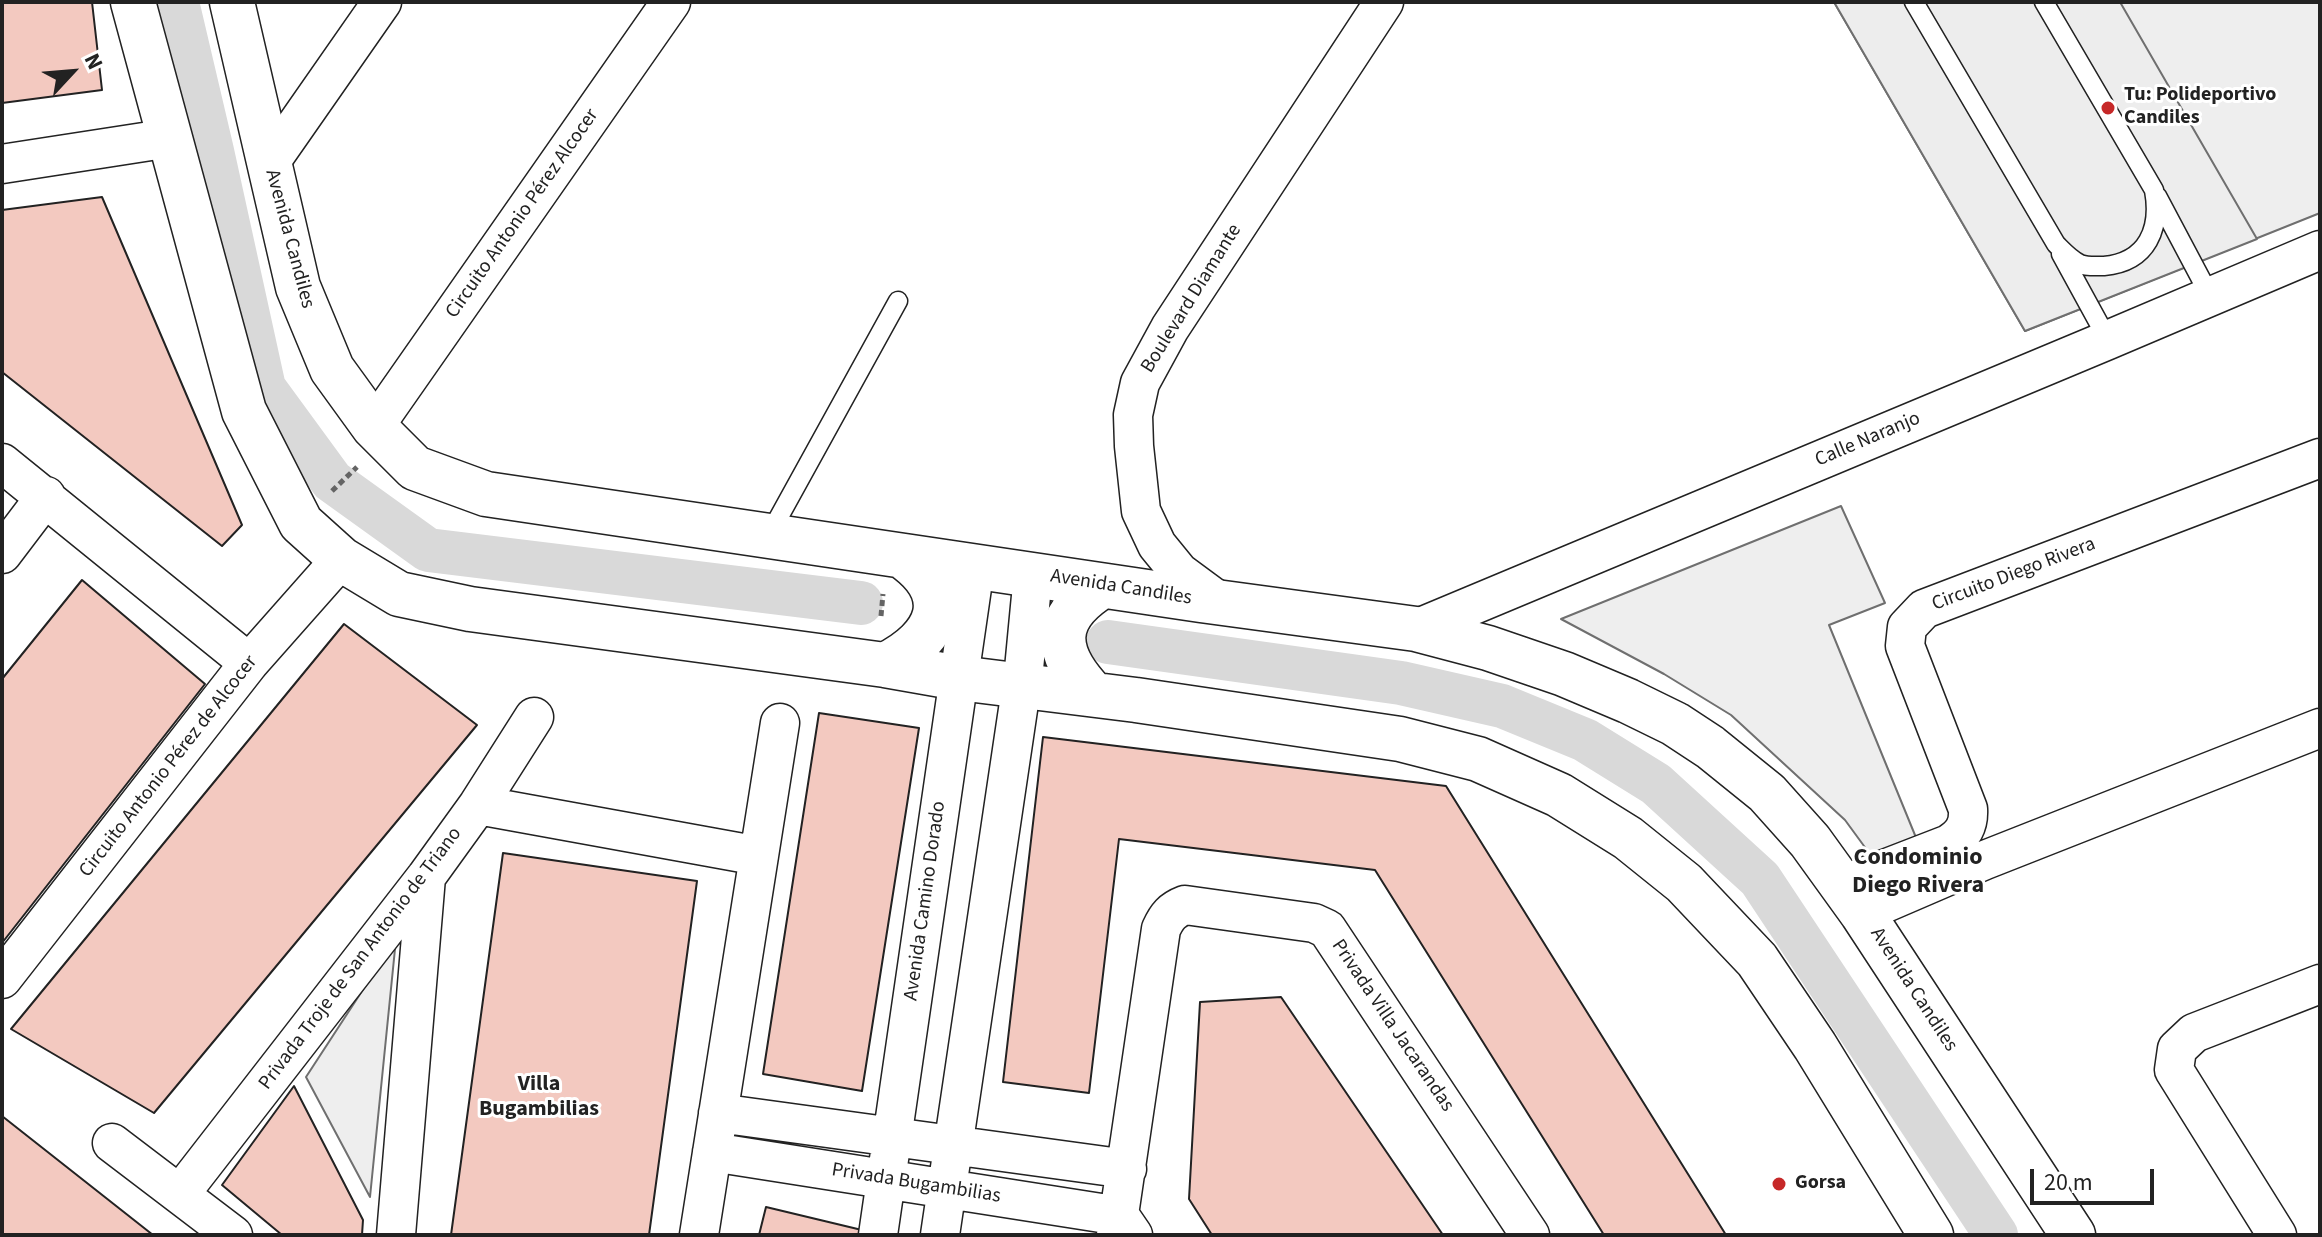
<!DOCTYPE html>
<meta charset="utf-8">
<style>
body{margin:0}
#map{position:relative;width:2322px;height:1237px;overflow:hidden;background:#fff;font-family:"Source Sans 3",sans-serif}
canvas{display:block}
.frame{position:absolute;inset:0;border:4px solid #222;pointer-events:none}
.north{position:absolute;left:32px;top:32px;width:80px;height:80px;-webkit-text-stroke:6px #fff;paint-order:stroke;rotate:64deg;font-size:22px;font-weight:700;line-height:32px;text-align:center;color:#222}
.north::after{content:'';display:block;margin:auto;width:28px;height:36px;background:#222;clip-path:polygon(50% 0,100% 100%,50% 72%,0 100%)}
.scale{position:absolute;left:2030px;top:1169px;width:124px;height:36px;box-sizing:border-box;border:4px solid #222;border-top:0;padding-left:10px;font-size:24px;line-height:28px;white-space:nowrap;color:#222;-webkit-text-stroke:6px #fff;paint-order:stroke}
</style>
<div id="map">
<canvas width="2322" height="1237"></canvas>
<div class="frame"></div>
<div class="north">N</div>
<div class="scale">20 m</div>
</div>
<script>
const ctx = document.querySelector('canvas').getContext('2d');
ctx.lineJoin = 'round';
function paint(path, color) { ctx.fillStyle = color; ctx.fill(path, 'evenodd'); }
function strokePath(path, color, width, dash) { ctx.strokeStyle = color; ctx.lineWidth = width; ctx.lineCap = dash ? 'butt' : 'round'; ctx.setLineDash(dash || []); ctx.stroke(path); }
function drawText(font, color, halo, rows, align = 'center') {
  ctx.font = font + ' "Source Sans 3",sans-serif'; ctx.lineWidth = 6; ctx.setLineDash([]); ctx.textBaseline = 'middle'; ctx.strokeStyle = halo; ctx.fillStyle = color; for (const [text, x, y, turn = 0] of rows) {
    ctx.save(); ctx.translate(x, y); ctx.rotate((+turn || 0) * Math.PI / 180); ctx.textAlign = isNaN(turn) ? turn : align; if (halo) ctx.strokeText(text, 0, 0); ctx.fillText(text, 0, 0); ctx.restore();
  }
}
const green = new Path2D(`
 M1834,2H2320V213L2025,331Z
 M1841,506L1885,603L1829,625L1917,840L1875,861L1845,820L1731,715L1664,674L1561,619Z
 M396,939L370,1197L306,1077Z`);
const parking = new Path2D(`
 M1834,2H2120L2257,239L2025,331Z`);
const canal = new Path2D(`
 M177,2L212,151L264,388L332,481L428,550L861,603
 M1108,642L1401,683L1502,706L1585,740L1656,784L1760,879L1996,1235`);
const building = new Path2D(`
 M2,2H92L102,90L2,103Z
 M102,197L242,525L222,546L2,372V210Z
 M82,580L205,684L2,943V679Z
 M344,624L477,725L154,1113L11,1029Z
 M819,713L919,728L862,1091L763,1074Z
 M1043,737L1446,786L1726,1235H1604L1375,870L1119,839L1089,1093L1003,1082Z
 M503,853L697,881L649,1235H451Z
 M1281,997L1443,1235H1212L1189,1199L1200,1002Z
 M294,1086L363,1220L362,1235H282L222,1185Z
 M2,1116L153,1235H2Z
 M766,1207L866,1231V1235H759Z`);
const path = new Path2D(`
 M332,491L357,467
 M881,616L883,594`);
const service = new Path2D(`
 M1914,2L2056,244C2063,251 2070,259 2080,264C2087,267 2096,266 2104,266C2148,262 2161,228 2154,190L2044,2
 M2157,196L2210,296
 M2061,254L2108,340
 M769,535L898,301`);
const minor = new Path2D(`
 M2,164L170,138
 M269,164L382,2
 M374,427L671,2
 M2,463L249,663
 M2,554L46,496
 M1221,603L1179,572L1157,545L1141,511L1134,446L1133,415L1140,383L1170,328L1384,2
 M1416,629L2108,340L2320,250
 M478,805L759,856
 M1843,885L1949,844C1963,835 1969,826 1968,809L1905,646L1907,627L1924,609L2320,458
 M1862,913L1985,860L2320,728
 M2,979L249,663L341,559
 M718,1113L1127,1169
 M112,1143L233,1235
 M712,1152L1120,1216L1133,1235
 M180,1194L426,877L478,805L534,717
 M396,1235L426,877
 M699,1235L780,723
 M878,1235L975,567
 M940,1235L1024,669L1033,575
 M1116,1235L1161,929C1167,916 1172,910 1185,905L1314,923L1327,929L1530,1235
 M2277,1235L2174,1070L2177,1049L2194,1033L2320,984`);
const secondary = new Path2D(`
 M133,2L244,411L301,523L341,559L399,594L470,609L885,665L959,678L1136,700L1400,739L1478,759L1559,795L1628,838L1684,883L1757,960L1815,1046L1931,1235
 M232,2L298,287L332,369L374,427L415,468L486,494L1201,600L1416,629L1488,648L1564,674L1628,701L1675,724L1710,747L1767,793L1810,841L1862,913L2073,1235
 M885,665C939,638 958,595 902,556
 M1093,694C1053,652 1051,618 1102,586`);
const markers = [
 [2108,108,8,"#c62828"],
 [1779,1184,8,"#c62828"]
];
const poiNames = [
 ["Tu: Polideportivo",2124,96],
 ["Candiles",2124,119],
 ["Gorsa",1795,1184]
];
const streetNames = [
 ["Circuito Antonio Pérez Alcocer",523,214,-55],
 ["Avenida Candiles",289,239,75],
 ["Boulevard Diamante",1192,299,-58],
 ["Calle Naranjo",1868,440,-23],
 ["Circuito Diego Rivera",2014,575,-21],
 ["Avenida Candiles",1121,588,9],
 ["Circuito Antonio Pérez de Alcocer",169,767,-52],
 ["Avenida Camino Dorado",926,901,-82],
 ["Privada Troje de San Antonio de Triano",361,959,-53],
 ["Avenida Candiles",1913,990,57],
 ["Privada Villa Jacarandas",1392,1026,56],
 ["Privada Bugambilias",916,1184,9]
];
const neighbourhoodNames = [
 ["Villa",539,1085],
 ["Bugambilias",539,1110]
];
const quarterNames = [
 ["Condominio",1918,859],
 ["Diego Rivera",1918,887]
];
paint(green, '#eee');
strokePath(green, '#6f6f6f', 2);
paint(parking, '#ededed');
strokePath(parking, '#6f6f6f', 2);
strokePath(canal, '#d9d9d9', 44);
paint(building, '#f3c9c0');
strokePath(building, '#222', 2);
strokePath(service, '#222', 21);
strokePath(minor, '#222', 41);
strokePath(secondary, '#222', 47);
strokePath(path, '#646464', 5, [6, 4]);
strokePath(service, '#fff', 18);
strokePath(minor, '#fff', 38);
strokePath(secondary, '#fff', 44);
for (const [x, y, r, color] of markers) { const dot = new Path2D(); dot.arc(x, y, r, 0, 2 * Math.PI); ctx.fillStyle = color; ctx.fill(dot); strokePath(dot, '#fff', 3); }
drawText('bold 20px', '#222', '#fff', poiNames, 'left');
drawText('20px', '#222', '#fff', streetNames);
drawText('bold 22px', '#222', '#fff', neighbourhoodNames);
drawText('bold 24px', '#222', '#fff', quarterNames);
</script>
